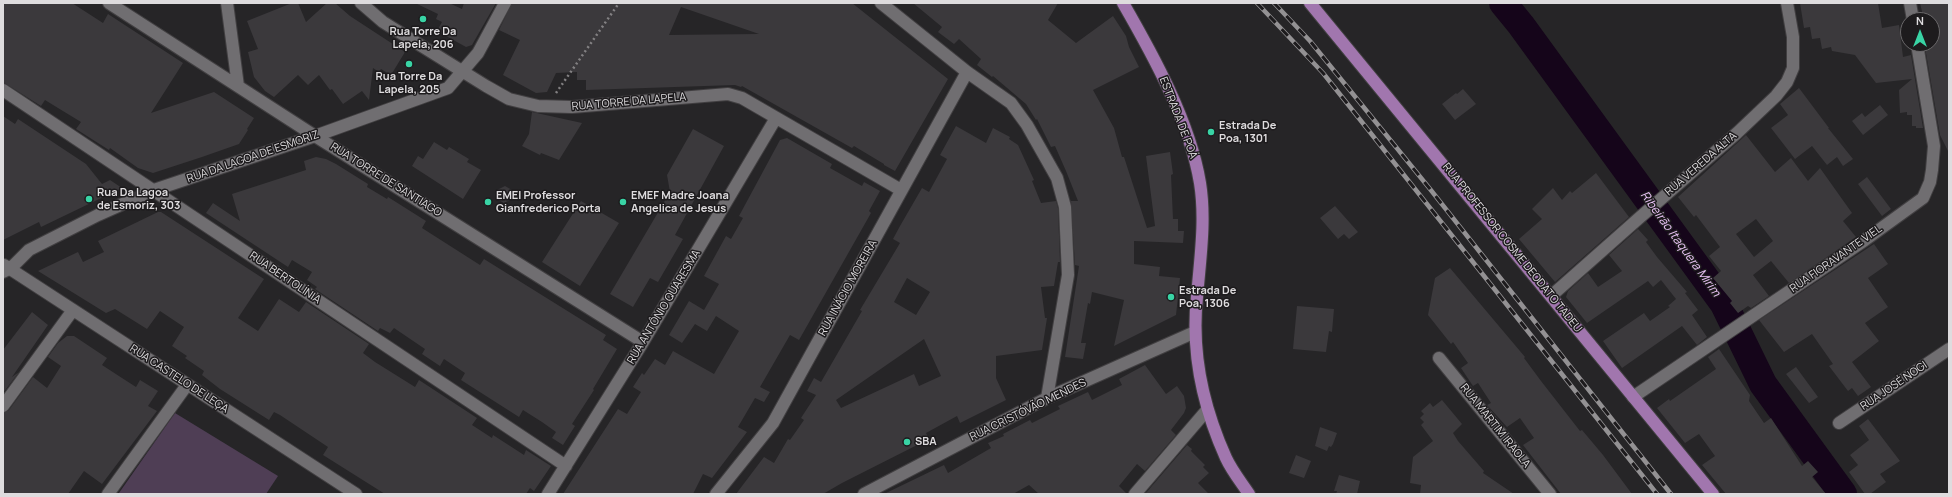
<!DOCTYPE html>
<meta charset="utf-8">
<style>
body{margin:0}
#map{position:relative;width:1952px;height:497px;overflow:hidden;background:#262527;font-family:Manrope,sans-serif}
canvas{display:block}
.frame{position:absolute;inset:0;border:4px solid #dedcde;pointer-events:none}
.north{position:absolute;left:1900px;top:12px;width:40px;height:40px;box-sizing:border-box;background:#1d1b1d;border:1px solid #6a686a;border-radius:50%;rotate:0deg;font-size:11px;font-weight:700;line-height:16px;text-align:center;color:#dedcde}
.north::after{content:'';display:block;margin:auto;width:14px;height:18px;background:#39d4a5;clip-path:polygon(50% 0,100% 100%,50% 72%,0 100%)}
</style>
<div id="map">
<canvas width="1952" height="497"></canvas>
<div class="frame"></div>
<div class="north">N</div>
</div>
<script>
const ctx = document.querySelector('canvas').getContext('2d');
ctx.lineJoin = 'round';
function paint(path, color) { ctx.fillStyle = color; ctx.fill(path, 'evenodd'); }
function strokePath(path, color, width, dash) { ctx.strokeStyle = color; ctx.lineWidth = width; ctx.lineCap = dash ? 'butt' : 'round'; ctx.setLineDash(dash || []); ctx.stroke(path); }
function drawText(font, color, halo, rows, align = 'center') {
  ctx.font = font + ' Manrope,sans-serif'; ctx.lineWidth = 3; ctx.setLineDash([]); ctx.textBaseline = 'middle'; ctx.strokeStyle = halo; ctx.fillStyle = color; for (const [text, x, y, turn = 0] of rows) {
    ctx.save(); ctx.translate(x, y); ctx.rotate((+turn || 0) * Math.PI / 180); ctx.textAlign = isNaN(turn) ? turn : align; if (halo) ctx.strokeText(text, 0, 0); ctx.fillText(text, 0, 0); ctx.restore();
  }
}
const green = new Path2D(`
 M175,413L278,476L266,494L119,493Z`);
const river = new Path2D(`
 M1503,3L1521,25L1724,304L1763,384L1843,494`);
const building = new Path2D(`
 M3,3H72L103,23L108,14L183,63L151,113L214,92L254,118L247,129L248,130L239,144L202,157L153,173L138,168L110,148L109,150L76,129L81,122L58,108L45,100L41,106L3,82Z
 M292,3H298L306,22L327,3H335L350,16L405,52L391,75L381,69L379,72L373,68L369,100L362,91L343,104L332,89L330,90L319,75L308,85L298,75L274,97L265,91L254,77L248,52L258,49L247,21Z
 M415,3H449L462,9L464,3H496L472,45L466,47L437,31L442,22L436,19L438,14Z
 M512,3H852L948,79L895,171L884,165V164L854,146L852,148L742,86L741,87L735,85L586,90V80H577V72L556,73L547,92L536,93L503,75L520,40L499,30ZM681,7L759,34L669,35Z
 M913,3H1058L1048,20L1076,43L1113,16L1126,36L1129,47L1139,67L1093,90L1114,128L1122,157H1124L1147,228L1155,226L1146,156L1170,152L1173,174L1171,175L1173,219H1178V231H1184L1183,243L1134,241V264L1160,267L1159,276L1180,278L1176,315L1114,346L1124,300L1092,292L1090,304L1088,303L1081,343H1086L1083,359L1065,357L1079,266L1075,265L1071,201H1078L1066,171L1055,146L1051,147L1037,119L1036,120L1026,104L993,76L992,77L977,65L981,59L959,39L954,44L938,32L942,27Z
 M1800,3H1878L1882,28L1899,25L1903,57L1911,55L1923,128H1916V126H1912V115H1907V112L1900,113L1899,90L1912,79L1876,83L1855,55L1832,51L1831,47L1822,49L1820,38L1812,39L1810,27L1804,28Z
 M1920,3H1949V153L1940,135L1926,53V44H1932V20H1924Z
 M1799,88L1829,128H1828L1853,159L1843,166L1837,157L1827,165L1812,146L1795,159L1771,128L1788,115L1780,104Z
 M1463,89L1476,104L1455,120L1442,104L1456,93L1457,94Z
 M1880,105L1888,115L1863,135L1852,121L1862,113L1865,117Z
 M532,112L582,123L559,160L541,153L540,155L522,146L529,134Z
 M3,116L15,124L18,119L86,164L102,184L110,180L122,188L41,227L39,222L3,240Z
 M956,126L986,143L993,128L1010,137L1009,139L1018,145L1034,180L1032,181L1041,203L1056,201L1058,208L1060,262H1058L1054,286L1041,287L1045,318H1047L1042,350L996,356V378L1006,400L960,423L957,416L926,433L929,439L842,483L823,494H736L764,457L774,463L788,439L790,440L804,420L801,418L816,395L807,391L814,378L821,382L862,311L860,310L900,243L893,239L900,226L922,188L929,192L947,159L940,155ZM907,278L930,292L916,315L894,302ZM924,339L941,376L919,386L914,374L841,408L836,400Z
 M693,129L724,146L675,235L683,239L658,282L650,278L633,307L610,294L670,192L667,175Z
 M1746,135L1775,172L1791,158L1808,181L1820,168L1852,213L1843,221L1856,237L1789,283L1771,261L1753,275L1769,296L1751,308L1748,306L1738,313L1730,303L1732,301L1713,278L1721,271L1709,256L1720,247L1696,215L1694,217L1678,197ZM1756,219L1773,241L1754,257L1736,234Z
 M787,138L832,164L830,168L862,186L864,182L880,191L869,211L871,213L799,340L790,335L760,387L770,392L764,402L755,398L738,427L747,432L712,478L703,474L693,494H563L618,409L627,414L641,392L633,387L642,373L644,375L655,359L665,365L673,351L714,374L739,331L716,316L707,331L695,324L682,343L669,335L689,301L704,310L719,284L704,276L726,236L731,239L743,218L739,216L780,140Z
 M434,142L447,150L449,147L469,159L467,162L481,170L463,199L412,166L418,156L423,159Z
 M316,157L326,159L336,164L368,184L367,187L387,199L388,197L426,221L422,228L480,265L484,259L606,335L603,340L617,349L593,389L594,390L572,424L575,426L563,445L552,438L556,432L542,422L523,410L519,417L461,380L465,373L444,359L440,366L422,354L425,349L394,328L390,333L380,328L378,331L315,289L317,287L307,280L312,272L292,260L288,267L206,213L213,203L240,221L232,194L306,170L304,161Z
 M1596,173L1629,217L1555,282L1519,239L1542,219L1532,209L1553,188L1562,200L1570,191L1572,193Z
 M1867,177L1891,209L1882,216L1858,184Z
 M505,186L512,190V199L504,203L497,199V190Z
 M581,201L619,223L580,286L542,262Z
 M1335,206L1358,232L1349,239L1344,234L1338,239L1320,218Z
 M158,212H161L264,279L238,318L258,331L279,299L299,312L306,302L369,344L363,353L375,362L415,387L419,380L477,418L472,425L492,438L493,435L524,455L526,450L551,466L534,491L530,488L526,494H385L323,455L328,447L280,415L274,412L269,420L220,389L202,375L204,371L185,358L187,356L172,346L184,327L160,311L147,329L115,309L106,313L38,271L78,252L83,262L104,252L98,241Z
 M1638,229L1648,240L1646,242L1657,257L1687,292L1685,293L1698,310L1692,315L1707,337L1697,345L1682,326L1622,368L1603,341L1644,313L1650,321L1670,307L1668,306L1676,299L1661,280L1653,287L1648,281L1587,323L1566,297L1568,291L1588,273L1598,287L1622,271L1609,255Z
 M1874,244L1888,264L1868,278L1888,307L1865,323L1879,341L1852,362L1871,387L1858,396L1852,388L1848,391L1829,366L1833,364L1812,334L1784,352L1759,320Z
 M1450,268L1525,357L1524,358L1541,381L1580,431L1582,430L1603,455L1632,494H1561L1523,445L1534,438L1520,418L1507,427L1487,405L1491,403L1478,383L1473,386L1461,368L1468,363L1453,342L1451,344L1428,315L1435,278Z
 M1297,306L1334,309L1332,332L1329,331L1326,352L1293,349Z
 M32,312L48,325L12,377L19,372L3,393V350Z
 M67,336H74L107,358L102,365L122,378L136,387L140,380L158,391L148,406L157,411L102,484L84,471L68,494H3V413L9,410L33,377L47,388L61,366L48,357L58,343Z
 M1719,349L1750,395L1749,401L1764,423L1771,418L1802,466L1808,461L1818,472L1812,477L1826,494H1726L1702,465L1715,456L1699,434L1685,443L1657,408L1669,399L1670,401L1716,369L1708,357Z
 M1145,365L1166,394L1177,386L1184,396L1186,408L1184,413L1171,430L1176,435L1145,471L1137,464L1119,486L1127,494H1039L1029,485L1013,494H884L944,465L948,473L991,448L988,443L1004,436L1003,434L1030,420L1032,423L1060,409L1058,406L1088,392L1092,400L1122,385L1119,379Z
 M1796,367L1818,397L1809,403L1786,374Z
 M1442,400L1462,424L1453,433L1458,441L1484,471L1483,473L1514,494H1420L1421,485L1410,483L1413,457L1433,441L1421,425L1424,422L1420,418L1424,414L1421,411L1430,403L1433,407Z
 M1868,419L1900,461L1880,474L1886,482L1870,494H1865L1849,472L1858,465L1850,455L1869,440L1859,426Z
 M1320,427L1337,433L1333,444L1331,447L1329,446L1327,451L1315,446Z
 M1187,445L1192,449L1191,451L1205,465L1203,467L1209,473L1198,483L1209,494H1145Z
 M1296,455L1311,461L1304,478L1289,473Z
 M1339,475L1360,481L1357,494H1336L1337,491H1334Z`);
const path = new Path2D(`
 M556,93L619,3`);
const minor = new Path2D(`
 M109,3L315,136L643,342
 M227,3L238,86
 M361,3L383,22L486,86L509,99L538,106L572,107L728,94L742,98L901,190
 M881,3L967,72L1011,103L1027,125L1057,178L1065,207L1068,275L1047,398
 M1910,3L1913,20
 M3,90L566,466
 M4,265L356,494
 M3,272L11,268L29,250L98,215L154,190L315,136L448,88L478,53L505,3
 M1551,296L1638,219L1737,133L1776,96L1787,82L1793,68V37L1787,3
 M1439,358L1550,494
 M1633,397L1865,240L1923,198L1930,182L1932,170L1934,146L1917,44
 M3,406L73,310
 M1839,423L1949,349
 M108,494L187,385
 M548,494L643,342L776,118
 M716,494L773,423L967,72
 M864,494L1047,398L1195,332
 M1135,494L1207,410`);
const major = new Path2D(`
 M1123,3C1153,55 1190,122 1200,183C1206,220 1200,259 1197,297C1191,353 1203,407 1226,458C1232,471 1241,482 1249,494
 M1310,3L1713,494`);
const rail = new Path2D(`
 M1257,3L1323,73L1657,494
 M1274,3L1310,41L1430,189L1671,494`);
const markers = [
 [423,19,4,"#39d4a5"],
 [409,64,4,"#39d4a5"],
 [1211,132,4,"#39d4a5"],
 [89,199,4,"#39d4a5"],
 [488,202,4,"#39d4a5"],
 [623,202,4,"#39d4a5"],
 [1171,297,4,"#39d4a5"],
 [907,442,4,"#39d4a5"]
];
const poiNames = [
 ["Rua Torre Da",423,32,"center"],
 ["Lapela, 206",423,45,"center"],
 ["Rua Torre Da",409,77,"center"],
 ["Lapela, 205",409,90,"center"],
 ["Estrada De",1219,126],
 ["Poa, 1301",1219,139],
 ["Rua Da Lagoa",97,193],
 ["de Esmoriz, 303",97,206],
 ["EMEI Professor",496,196],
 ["Gianfrederico Porta",496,209],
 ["EMEF Madre Joana",631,196],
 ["Angelica de Jesus",631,209],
 ["Estrada De",1179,291],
 ["Poa, 1306",1179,304],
 ["SBA",915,442]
];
const streetNames = [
 ["RUA TORRE DA LAPELA",629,102,-5],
 ["ESTRADA DE POÁ",1178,118,69],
 ["RUA DA LAGOA DE ESMORIZ",253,157,-19],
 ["RUA VEREDA ALTA",1701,164,-41],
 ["RUA TORRE DE SANTIAGO",386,180,32],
 ["RUA PROFESSOR COSME DEODATO TADEU",1512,248,51],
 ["RUA FIORAVANTE VIEL",1836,259,-35],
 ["RUA BERTOLÍNIA",285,278,34],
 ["RUA INÁCIO MOREIRA",848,288,-61],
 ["RUA ANTÔNIO QUARESMA",664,307,-59],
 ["RUA CASTELO DE LEÇA",179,379,33],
 ["RUA JOSÉ NOGI",1894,386,-34],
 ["RUA CRISTÓVÃO MENDES",1028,410,-26],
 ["RUA MARTIM IRAOLA",1495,426,51]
];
const waterNames = [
 ["Ribeirão Itaquera Mirim",1680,244,54]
];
paint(green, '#4f3e55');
strokePath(river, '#15051a', 28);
paint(building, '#3b393c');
strokePath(minor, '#413f41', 14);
strokePath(major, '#413f41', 14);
strokePath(path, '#838183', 2.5, [2, 3]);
strokePath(minor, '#706e71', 12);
strokePath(major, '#a176ae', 12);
strokePath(rail, '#939193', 4.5);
strokePath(rail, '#1d1b1d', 3, [9]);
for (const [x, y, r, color] of markers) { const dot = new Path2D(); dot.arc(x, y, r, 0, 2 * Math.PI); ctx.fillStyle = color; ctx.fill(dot); strokePath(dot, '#1d1b1d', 1.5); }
drawText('bold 11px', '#dedcde', '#1d1b1d', poiNames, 'left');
drawText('11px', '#dedcde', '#1d1b1d', streetNames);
drawText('italic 12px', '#ecc5f9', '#1d1b1d', waterNames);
</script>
